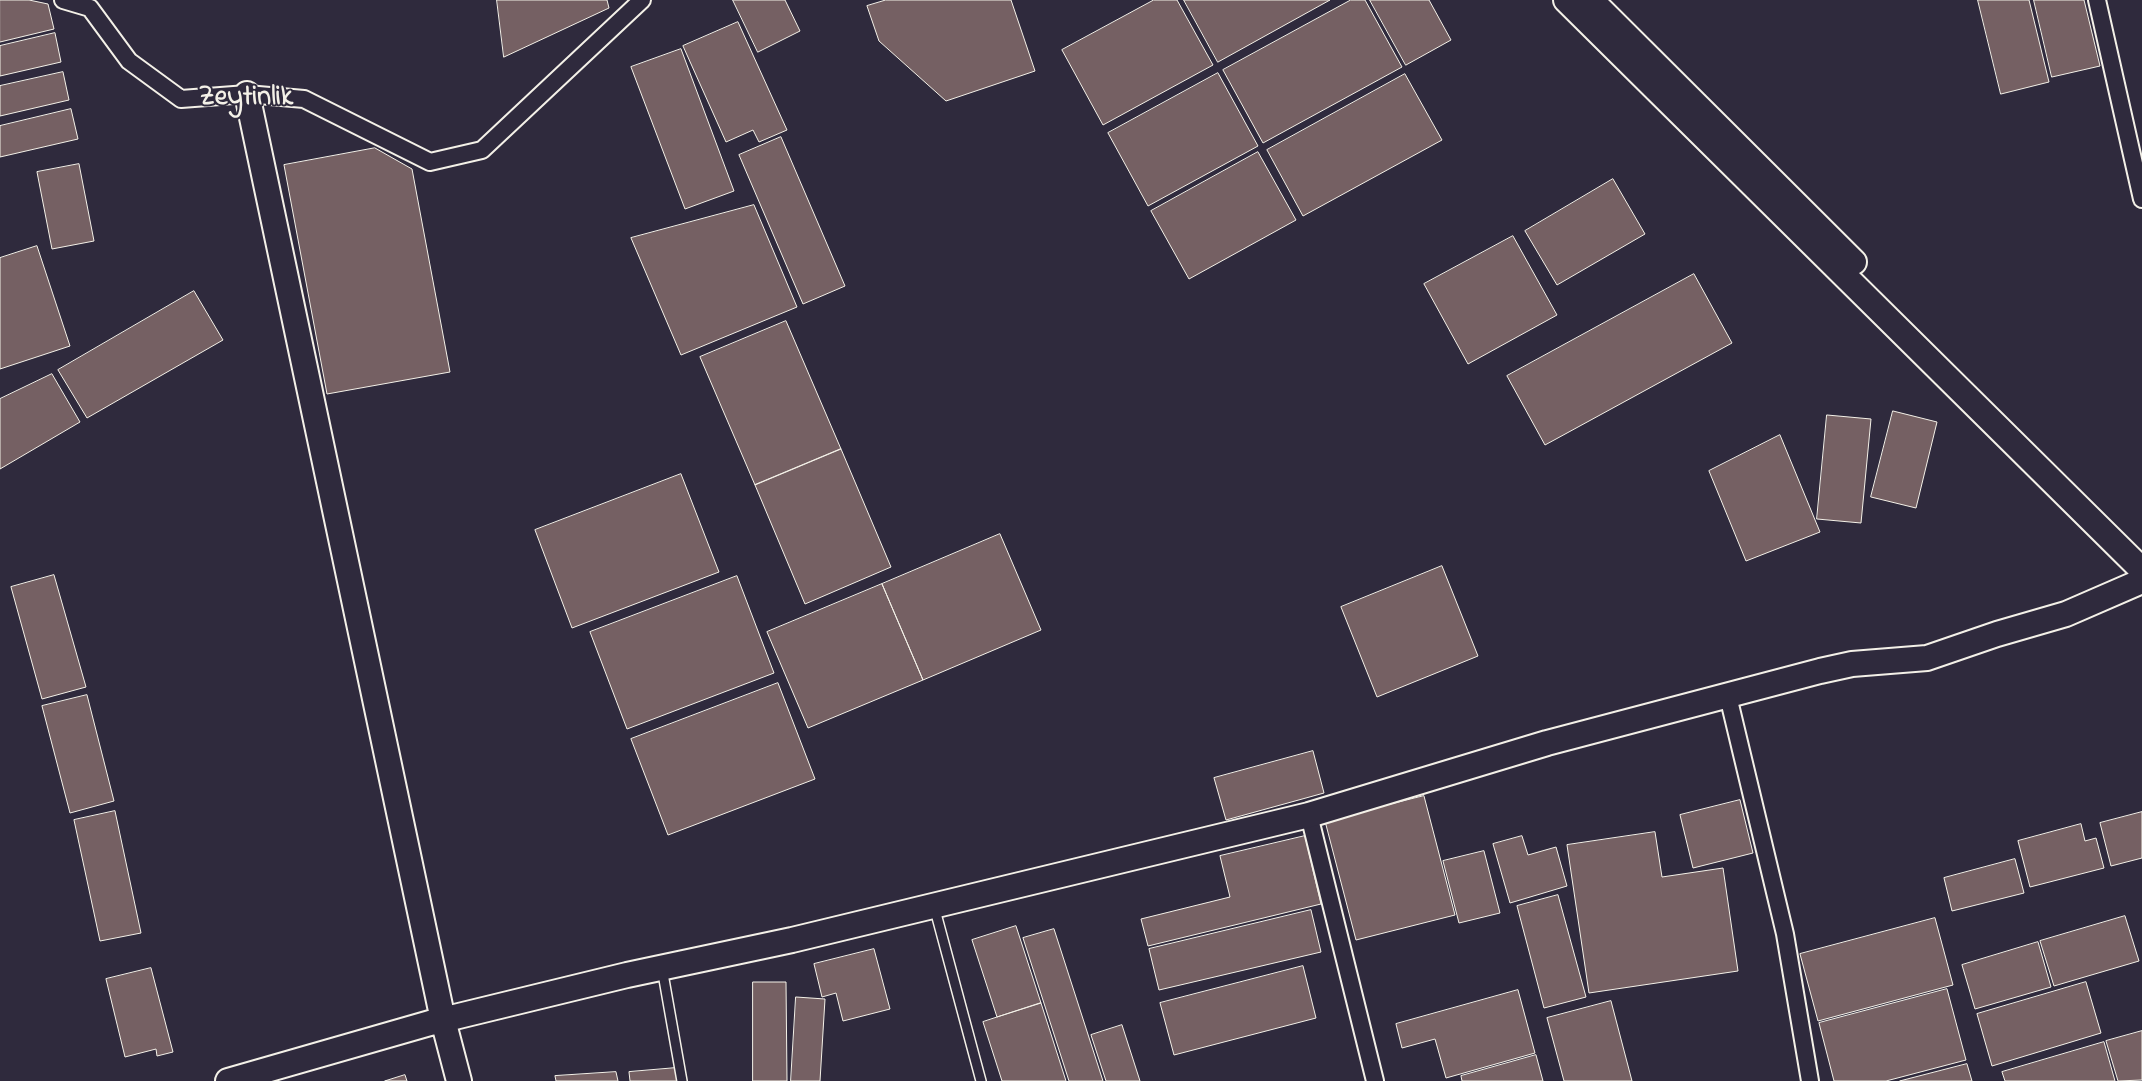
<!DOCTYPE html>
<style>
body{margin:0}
canvas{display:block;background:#2f2a3d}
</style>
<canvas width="2142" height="1081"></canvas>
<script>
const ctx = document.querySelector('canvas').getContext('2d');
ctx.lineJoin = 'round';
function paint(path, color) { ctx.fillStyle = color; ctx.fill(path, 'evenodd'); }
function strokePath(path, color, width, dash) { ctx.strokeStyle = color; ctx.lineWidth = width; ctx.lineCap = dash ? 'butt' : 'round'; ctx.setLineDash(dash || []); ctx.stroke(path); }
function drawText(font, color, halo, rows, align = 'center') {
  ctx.font = font + ' "Indie Flower",sans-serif'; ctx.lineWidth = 4; ctx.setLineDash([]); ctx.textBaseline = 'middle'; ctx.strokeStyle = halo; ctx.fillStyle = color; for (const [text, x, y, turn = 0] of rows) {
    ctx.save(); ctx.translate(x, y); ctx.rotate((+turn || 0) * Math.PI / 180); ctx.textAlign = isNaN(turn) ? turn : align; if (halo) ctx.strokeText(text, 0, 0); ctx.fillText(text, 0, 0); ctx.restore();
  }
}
const building = new Path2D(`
 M0,0H29L48,4L54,29L0,42Z
 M497,0H607L609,8L504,57Z
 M733,0H785L800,31L758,52Z
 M886,0H1011L1035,71L946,101L879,41L867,6Z
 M1154,0H1177L1213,65L1103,125L1062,50Z
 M1184,0H1330L1218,62Z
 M1351,0H1365L1402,67L1263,143L1223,70Z
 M1370,0H1429L1451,40L1406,65Z
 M1978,0H2029L2049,82L2001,94Z
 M2034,0H2084L2100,66L2052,77Z
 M738,22L787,130L759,142L753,130L726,142L683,46Z
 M55,33L61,62L0,76V46Z
 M681,49L734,191L685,209L631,67Z
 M63,72L69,100L0,116V86Z
 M1218,73L1258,146L1148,206L1108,133Z
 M1405,74L1442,140L1303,216L1267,150Z
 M71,109L78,139L0,157V126Z
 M781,137L845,286L803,304L739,155Z
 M375,148L412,169L450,372L327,394L284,165Z
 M1258,152L1296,220L1189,279L1151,211Z
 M79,164L94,241L52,249L37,172Z
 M1613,179L1645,234L1557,285L1525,231Z
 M754,205L797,307L681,355L631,238Z
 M1513,236L1557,315L1468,364L1424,284Z
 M37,246L70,346L0,369V258Z
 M1694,274L1732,343L1545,445L1507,376Z
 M194,291L223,340L87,418L58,370Z
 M786,321L841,449L755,485L700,357Z
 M52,374L80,422L0,469V399Z
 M1893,411L1937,422L1916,508L1871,497Z
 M1827,415L1871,419L1861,523L1817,519Z
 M1780,435L1820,532L1746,561L1709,471Z
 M841,449L891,567L805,604L755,485Z
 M681,474L719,572L572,628L535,530Z
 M1000,534L1041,630L923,680L882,584Z
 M1442,566L1478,656L1377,697L1341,607Z
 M54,575L86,687L42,699L11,587Z
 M737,576L774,673L627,729L590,632Z
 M882,584L923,680L808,728L767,632Z
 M778,683L815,779L668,835L631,739Z
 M87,695L114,801L70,813L42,706Z
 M1313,751L1324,793L1226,820L1214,778Z
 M1424,796L1455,915L1356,940L1325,821Z
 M1740,800L1753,853L1693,868L1680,815Z
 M115,811L141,933L100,941L74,820Z
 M2142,812V858L2111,866L2100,823Z
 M2081,824L2085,841L2096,838L2104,868L2030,887L2018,841Z
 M1655,832L1662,877L1723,868L1738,971L1589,993L1567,845Z
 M1305,836L1321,904L1148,946L1141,919L1230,897L1220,856Z
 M1522,836L1528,855L1556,847L1567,886L1510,903L1493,844Z
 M1484,851L1500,913L1459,923L1443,861Z
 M2015,859L2024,893L1952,911L1944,878Z
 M1558,895L1586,997L1544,1008L1517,906Z
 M1311,910L1321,952L1159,990L1149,949Z
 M2125,916L2139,961L2054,986L2040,941Z
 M1935,918L1953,985L1818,1021L1800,954Z
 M1016,926L1041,1003L997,1017L972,940Z
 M1054,929L1103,1081H1069L1023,938Z
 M2038,942L2051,987L1975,1009L1962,965Z
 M874,949L890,1009L843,1021L836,993L822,997L814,964Z
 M1303,966L1316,1018L1174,1055L1160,1003Z
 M151,968L173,1052L157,1056L156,1049L125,1057L106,979Z
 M753,982H786L787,1081H753Z
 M2086,982L2101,1033L1992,1066L1977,1014Z
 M1947,989L1966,1060L1886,1081H1834L1819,1023Z
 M1518,990L1535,1053L1446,1078L1435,1039L1402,1048L1396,1024Z
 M796,997L825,999L820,1081H791Z
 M1611,1001L1632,1081H1564L1547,1018Z
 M1041,1003L1066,1081H1002L983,1022Z
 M1122,1025L1140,1081H1106L1091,1035Z
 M2142,1031V1080L2118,1081L2106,1041Z
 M2104,1042L2115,1081H2005L2002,1072Z
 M1536,1055L1543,1081H1462L1461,1076Z
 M1967,1064L1972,1081H1900Z
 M676,1068L677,1081H630L629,1072Z
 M616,1072L618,1081H556L555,1076Z
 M405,1075L407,1081H385Z`);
const lane = new Path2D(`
 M934,906L981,1081
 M662,968L682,1081`);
const street = new Path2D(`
 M63,0L90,8L129,61L181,99L247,94L304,99L430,162L482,150L642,0
 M2097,0L2142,199
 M1728,696L1785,934L1810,1081
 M1309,815L1375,1081`);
const secondary = new Path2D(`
 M1566,0L2142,570
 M1591,0L1854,262
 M247,94L443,1020L459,1081
 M228,1081L430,1023L627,975L792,940L1309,815L1547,743L1820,671L1852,664L1927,658L1997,634L2066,614L2142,581`);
const districtNames = [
 ["Zeytinlik",246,99]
];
paint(building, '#756063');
strokePath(building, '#f4f1e8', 1);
strokePath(lane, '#f4f1e8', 12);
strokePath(street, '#f4f1e8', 20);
strokePath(secondary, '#f4f1e8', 28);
strokePath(lane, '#2f2a3d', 9);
strokePath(street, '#2f2a3d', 16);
strokePath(secondary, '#2f2a3d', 24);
drawText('bold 28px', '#f4f1e8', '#2f2a3d', districtNames);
</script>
